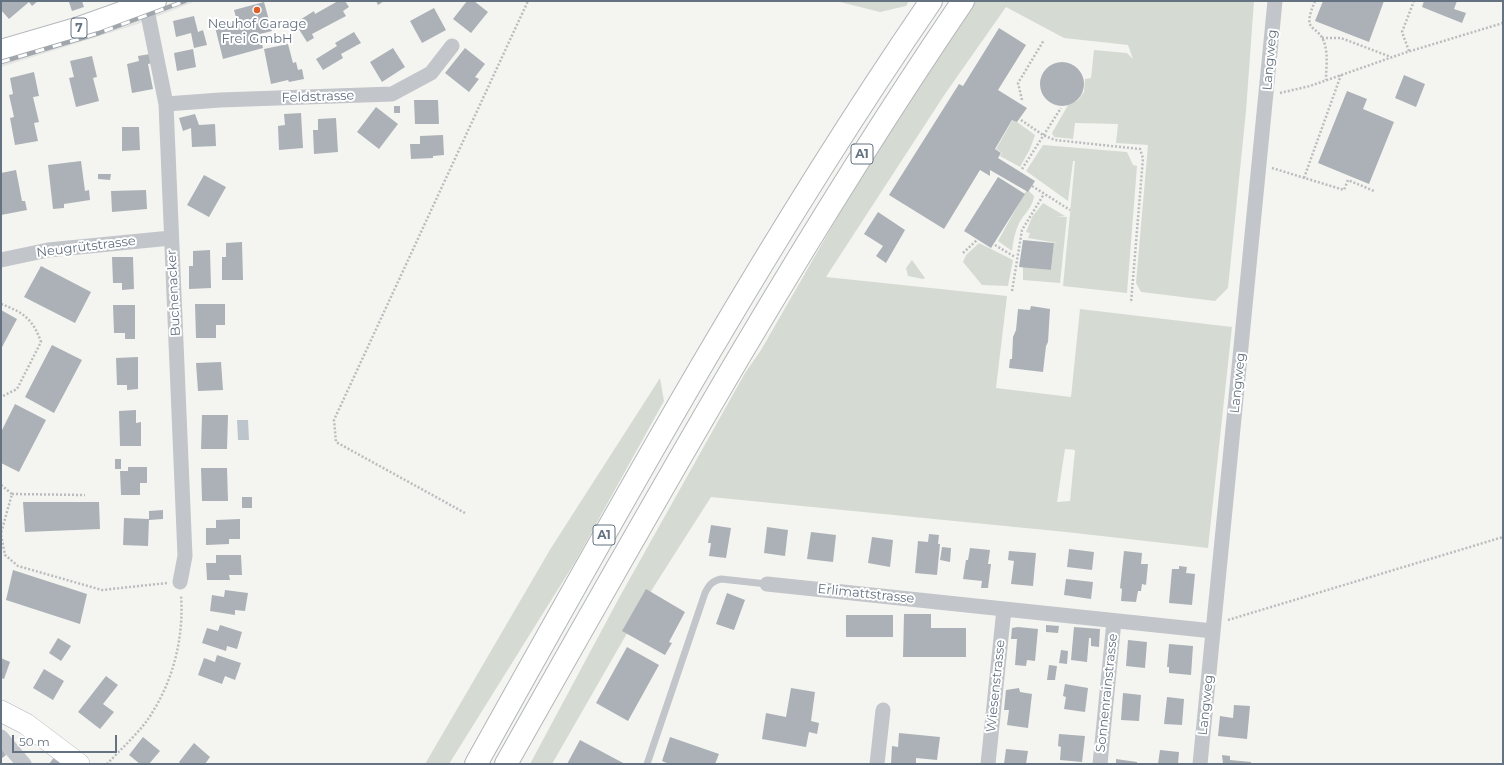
<!DOCTYPE html>
<meta charset="utf-8">
<style>
body{margin:0}
#map{position:relative;width:1504px;height:765px;overflow:hidden;background:#f4f5f1;font-family:Montserrat,sans-serif}
canvas{display:block}
.frame{position:absolute;inset:0;border:2px solid #647281;pointer-events:none}
.scale{position:absolute;left:12px;top:735px;width:105px;height:18px;box-sizing:border-box;border:2px solid #647281;border-top:0;padding-left:5px;font-size:12px;line-height:14px;white-space:nowrap;color:#647281;-webkit-text-stroke:3px #fff;paint-order:stroke}
</style>
<div id="map">
<canvas width="1504" height="765"></canvas>
<div class="frame"></div>
<div class="scale">50 m</div>
</div>
<script>
const ctx = document.querySelector('canvas').getContext('2d');
ctx.lineJoin = 'round';
function paint(path, color) { ctx.fillStyle = color; ctx.fill(path, 'evenodd'); }
function strokePath(path, color, width, dash) { ctx.strokeStyle = color; ctx.lineWidth = width; ctx.lineCap = dash ? 'butt' : 'round'; ctx.setLineDash(dash || []); ctx.stroke(path); }
function drawText(font, color, halo, rows, align = 'center') {
  ctx.font = font + ' Montserrat,sans-serif'; ctx.lineWidth = 4; ctx.setLineDash([]); ctx.textBaseline = 'middle'; ctx.strokeStyle = halo; ctx.fillStyle = color; for (const [text, x, y, turn = 0] of rows) {
    ctx.save(); ctx.translate(x, y); ctx.rotate((+turn || 0) * Math.PI / 180); ctx.textAlign = isNaN(turn) ? turn : align; if (halo) ctx.strokeText(text, 0, 0); ctx.fillText(text, 0, 0); ctx.restore();
  }
}
const built = new Path2D(`
 M177,1H196L138,24L1,67V58L101,29Z`);
const green = new Path2D(`
 M836,1H909L906,6L880,12Z
 M975,1H1254L1246,111L1228,288L1215,301L1141,292L1136,283L1148,145L1116,143L1118,124L1075,123L1073,139L1054,137L1052,133L1068,105L1078,100L1084,92L1085,79L1091,78L1094,50L1127,53L1133,59L1128,45L1064,38L1006,7L945,94L826,277L1007,296L996,388L1071,397L1080,309L1232,327L1208,548L1066,532L711,497L653,588L552,764H530L619,598L745,373L761,350L881,141ZM1065,449L1075,450L1070,501L1057,502Z
 M1013,119L1035,135L1030,149L1020,167L1000,156L1002,153L996,149Z
 M1043,145L1127,152L1133,165L1137,166L1127,293L1063,286L1075,161H1073L1068,201L1026,171Z
 M1027,189L1034,196C1033,207 1024,214 1019,223C1015,232 1013,241 1012,251L998,241Z
 M1043,203L1065,216H1055L1067,217L1060,283L1023,280V267L1051,270L1054,243H1057L1028,238L1030,233L1026,232L1032,217Z
 M979,243L1013,260L1008,286L982,285L963,262L966,255Z
 M912,260L925,278L923,279L908,276L906,268Z
 M660,378L664,401L575,562L449,764H425L551,548Z`);
const water = new Path2D(`
 M237,420H248L249,440H238Z`);
const building = new Path2D(`
 M1,1H38L32,6L29,2L9,19L1,10Z
 M73,1H82L84,7L72,11L69,2Z
 M338,1H345L349,7L343,11L346,16L312,34L314,38L307,42L295,23L314,11L315,14Z
 M376,1H384L378,5Z
 M467,1H474L488,12L471,33L453,19Z
 M1323,1H1384L1369,42L1315,21Z
 M1424,1H1457L1454,9L1466,13L1462,23L1422,7Z
 M264,2L272,31L260,34L263,48L223,59L215,27L237,21L234,10Z
 M434,8L446,30L422,43L410,21Z
 M194,16L198,32L203,30L207,45L194,48L191,33L176,37L173,21Z
 M999,28L1026,45L998,90L1027,108L1017,122L1012,120L995,149L1001,153L998,158L1035,181L1028,192L990,170V176L980,170L944,229L889,195L959,84L963,86Z
 M354,32L361,43L341,54L343,58L323,70L316,59L337,46L335,43Z
 M288,44L293,63L296,62L298,70L302,69L304,79L289,82L288,80L271,84L264,49Z
 M393,48L405,67L382,82L370,62Z
 M465,48L485,64L475,77L479,79L469,92L445,73Z
 M193,49L196,67L177,71L174,53Z
 M150,54L152,63L148,64L153,89L132,93L127,64L139,61L138,56Z
 M92,56L97,77L93,78L99,101L76,107L69,78L74,77L70,61Z
 M1040 84a22 22 0 1 1 44 0a22 22 0 1 1-44 0Z
 M34,72L39,96L33,97L39,122L34,123L38,141L15,145L10,118L14,117L9,95L13,94L10,78Z
 M1404,75L1425,84L1416,107L1395,98Z
 M1347,91L1367,99L1363,109L1394,122L1369,184L1318,163Z
 M414,100H438L439,124H415Z
 M394,106H400V113H394Z
 M376,107L398,124L379,149L357,132Z
 M301,113L303,148L279,150L278,126L285,125L284,114Z
 M195,114L199,125L215,124L216,146L192,147L191,128L183,131L179,118Z
 M336,118L338,152L314,154L313,130H318V119Z
 M122,127H139L140,150L122,151Z
 M443,135L444,155L433,156V158L411,159L410,144H420V136Z
 M81,161L85,191L89,190L90,200L64,204V208L53,209L48,165Z
 M16,170L22,201H25L27,210L1,215V173Z
 M98,174H111L110,180L98,179Z
 M204,175L226,187L209,217L187,205Z
 M998,177L1025,194L991,248L964,231Z
 M146,190L147,209L112,212L111,191Z
 M878,212L905,230L886,263L876,256L883,246L864,234Z
 M1023,240L1054,243L1051,270L1019,267Z
 M242,242L243,280H222V257H226V243Z
 M210,250L211,288L189,289V266H193V251Z
 M112,257H133L134,289L122,290V283H113Z
 M41,266L91,292L75,323L24,297Z
 M195,304H225V325H216V338H196Z
 M113,305H135V339H125V333H114Z
 M1031,306L1050,309L1048,342L1046,346L1043,372L1009,368L1010,359H1012L1013,337L1016,330L1018,309L1030,310Z
 M1,310L17,319L1,349Z
 M52,345L82,360L54,413L25,397Z
 M138,357V389L127,390V385H117L116,358Z
 M221,362L223,390L198,391L196,363Z
 M15,404L46,420L19,472L1,463V432Z
 M136,410V423L141,422V446H120L119,411Z
 M202,415H228L227,449H201Z
 M115,459H121V469H115Z
 M128,467H147V483H140V495H121L120,471H128Z
 M201,468H227L228,501H202Z
 M242,497H252V508H242Z
 M23,502H99L100,529L25,532Z
 M163,510V519L149,520V511Z
 M124,518L149,519L148,546L123,545Z
 M240,519V539H229V544L206,545V528H216V520Z
 M711,525L731,528L726,558L709,556L711,543H708Z
 M767,527L788,530L785,556L764,553Z
 M811,532L836,535L833,562L807,559Z
 M929,534L939,535L938,544H940L937,575L915,573L918,541L928,542Z
 M872,537L893,540L890,567L868,563Z
 M942,547L951,548L950,562L940,560Z
 M970,548L990,550L988,564H991L988,588H981L982,581L963,579L966,560H968Z
 M1069,549L1094,552L1092,570L1067,567Z
 M1009,551L1036,553L1033,586L1011,584L1014,561L1008,560Z
 M1124,551L1142,553L1141,564H1148L1146,585L1142,584L1141,591H1138L1136,602L1121,601L1122,589L1120,588Z
 M216,555H241L242,575H229L230,580H207L206,563H216Z
 M1179,566L1187,567L1186,573L1195,574L1192,605L1169,603L1172,569H1179Z
 M13,570L87,594L80,624L6,600Z
 M1066,579L1093,582L1091,599L1064,595Z
 M646,589L685,612L669,642L672,643L665,655L622,631Z
 M225,590L248,593L245,611L235,610V615L210,611L212,595L224,597Z
 M727,593L745,600L734,630L716,624Z
 M904,614H931V628H966V657H903Z
 M846,615H893V637H846Z
 M220,625L242,632L237,649L227,646L226,651L202,643L207,628L218,631Z
 M1046,625L1059,626L1058,633L1046,632Z
 M1018,627L1038,629L1035,661L1027,660L1026,666L1015,665L1017,639H1011L1012,628Z
 M1074,627L1100,629L1099,647L1091,646V638H1089L1087,662L1071,660Z
 M58,638L71,646L61,661L49,653Z
 M1128,640L1147,642L1145,668L1126,666Z
 M1169,644L1193,646L1191,675L1169,673V667H1167Z
 M627,647L659,665L628,721L596,703Z
 M1061,650L1068,651L1067,664L1059,663Z
 M217,655L241,663L235,680L225,676L222,684L198,675L204,658L215,662Z
 M1,658L10,662L4,679L1,678Z
 M1049,665L1057,666L1055,680H1047Z
 M44,669L64,681L53,700L33,688Z
 M106,676L118,685L103,704L114,712L100,729L78,712Z
 M1065,684L1088,688L1085,712L1064,709L1066,697L1063,696Z
 M791,688L815,692L811,721L819,723L817,734L809,732L806,747L762,739L766,713L786,717Z
 M1019,688L1020,692L1032,694L1028,728L1007,725L1009,710H1004L1006,690Z
 M1123,693L1141,695L1139,721L1121,720Z
 M1167,697L1184,699L1182,725L1164,724Z
 M1234,705L1250,706L1247,739L1218,736L1220,716L1233,718Z
 M899,733L940,737L937,760L916,758V764H891L892,746L898,747Z
 M1059,734L1085,736L1082,762L1060,760L1061,747L1058,746Z
 M143,737L160,751L149,764H140L129,755Z
 M670,737L719,754L715,764H669L662,761Z
 M580,740L625,764H567Z
 M194,743L210,757L205,764H181L179,762Z
 M1,748L6,755L1,759Z
 M1006,749L1028,751L1026,764H1004Z
 M1160,750L1179,752L1178,764H1158Z
 M58,752L74,764H49Z
 M1222,755L1230,756V760L1251,762V764H1223Z
 M1116,759L1137,762V764H1116Z`);
const path = new Path2D(`
 M1315,1C1300,36 1319,22 1325,45C1328,56 1326,69 1326,80
 M1322,38H1341L1391,57
 M1409,51L1402,32L1414,1
 M1280,93L1310,86L1404,53L1503,23
 M1022,100L1018,83L1044,40
 M1021,120L1043,135L1055,140L1140,149L1143,158L1131,303
 M1272,168L1344,190L1348,180L1374,191
 M1022,169L1061,108
 M1304,178L1341,75
 M1032,186L1070,210
 M995,245L1015,257
 M963,253L977,240
 M1012,291L1022,230L1044,194
 M1,304C23,312 33,319 41,342L17,389L1,397
 M1,485L12,494L1,533
 M12,494L85,495
 M465,513L336,442L334,420L528,1
 M1,535L5,555L18,566L102,590L167,583
 M1228,620L1503,537
 M107,764C120,750 143,729 152,713C174,678 184,636 181,595`);
const lane = new Path2D(`
 M647,764L705,593C709,585 712,581 721,579L767,584`);
const street = new Path2D(`
 M146,5L166,104L185,556L180,582
 M166,104L220,100L392,94L431,73L452,46
 M1,260L48,250L171,238
 M767,584L1213,631
 M1,737L24,764
 M877,764L883,710
 M988,764L1004,609
 M1100,764L1114,621
 M1200,764L1275,1`);
const secondary = new Path2D(`
 M1,711L26,724L79,764`);
const primary = new Path2D(`
 M1,51L76,29L155,1`);
const highway = new Path2D(`
 M476,764C620,506 763,246 931,1
 M506,764C652,506 796,247 963,1`);
const rail = new Path2D(`
 M1,62L99,33L185,1`);
const markers = [
 [257,10,4,"#df5e26"]
];
const shields = [
 [79,28,16],
 [862,154,22],
 [604,535,22]
];
const shieldNames = [
 ["7",79,28],
 ["A1",862,154],
 ["A1",604,535]
];
const poiNames = [
 ["Neuhof Garage",257,24],
 ["Frei GmbH",257,39]
];
const streetNames = [
 ["Langweg",1270,60,-85],
 ["Feldstrasse",318,97,-2],
 ["Neugrütstrasse",86,247,-7],
 ["Buchenacker",174,293,-93],
 ["Langweg",1238,383,-84],
 ["Erlimattstrasse",866,594,6],
 ["Wiesenstrasse",996,686,-84],
 ["Sonnenrainstrasse",1107,693,-84],
 ["Langweg",1206,705,-84]
];
paint(built, '#e5e6e4');
paint(green, '#d5dbd2');
paint(water, '#bbc5cb');
paint(building, '#abb1b6');
strokePath(secondary, '#b2b7bb', 22);
strokePath(primary, '#b3b7bb', 24);
strokePath(highway, '#b3b6b9', 24);
strokePath(path, '#babcbe', 2.5, [2, 2]);
strokePath(lane, '#c2c5c9', 7);
strokePath(street, '#c2c5c9', 15);
strokePath(secondary, '#fff', 21);
strokePath(primary, '#fff', 22);
strokePath(highway, '#fff', 22);
strokePath(rail, '#a1a6ac', 4.5);
strokePath(rail, '#fff', 3, [9]);
for (const [x, y, r, color] of markers) { const dot = new Path2D(); dot.arc(x, y, r, 0, 2 * Math.PI); ctx.fillStyle = color; ctx.fill(dot); strokePath(dot, '#fff', 1.5); }
for (const [x, y, w] of shields) { const box = new Path2D(); box.roundRect(x - w / 2, y - 10, w, 20, 3); ctx.fillStyle = '#fff'; ctx.fill(box); strokePath(box, '#647281', 1); }
drawText('bold 12px', '#647281', null, shieldNames);
drawText('13px', '#647281', '#fff', poiNames);
drawText('13px', '#647281', '#fff', streetNames);
</script>
